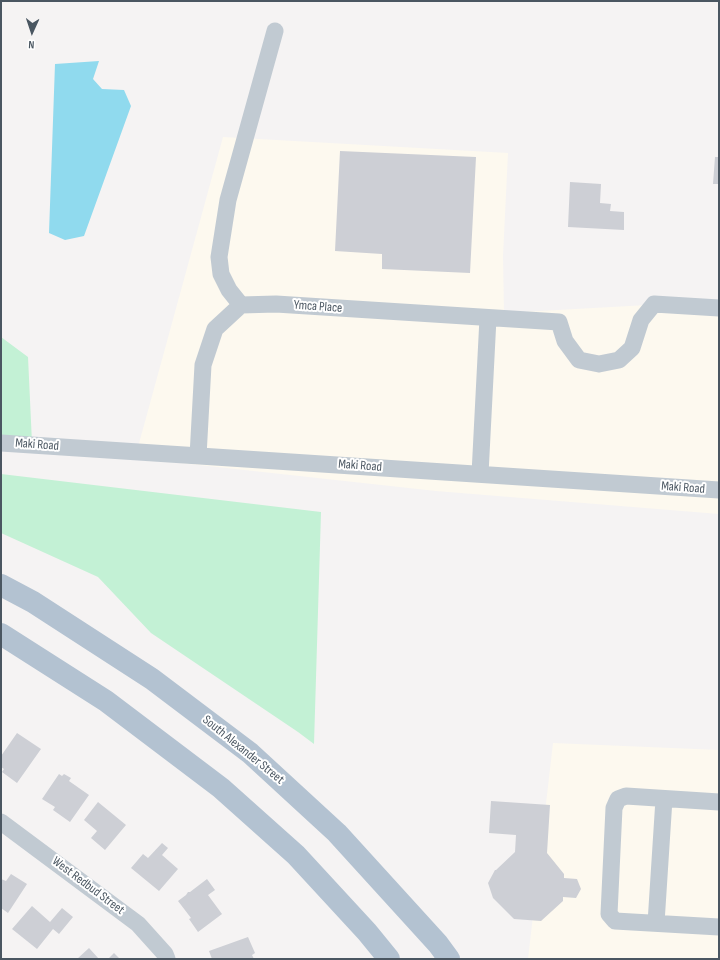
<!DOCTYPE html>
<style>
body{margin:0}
#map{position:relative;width:720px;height:960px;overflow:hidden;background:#f5f3f3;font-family:"Sofia Sans Condensed",sans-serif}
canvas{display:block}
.frame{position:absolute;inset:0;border:2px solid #4a5661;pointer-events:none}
.north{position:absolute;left:12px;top:12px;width:40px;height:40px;-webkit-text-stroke:3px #fff;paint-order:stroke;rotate:183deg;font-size:11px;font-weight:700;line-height:16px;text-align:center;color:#4a5661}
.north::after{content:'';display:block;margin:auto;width:14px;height:18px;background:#4a5661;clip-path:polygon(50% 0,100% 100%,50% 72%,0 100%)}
</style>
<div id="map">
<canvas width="720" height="960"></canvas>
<div class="frame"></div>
<div class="north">N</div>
</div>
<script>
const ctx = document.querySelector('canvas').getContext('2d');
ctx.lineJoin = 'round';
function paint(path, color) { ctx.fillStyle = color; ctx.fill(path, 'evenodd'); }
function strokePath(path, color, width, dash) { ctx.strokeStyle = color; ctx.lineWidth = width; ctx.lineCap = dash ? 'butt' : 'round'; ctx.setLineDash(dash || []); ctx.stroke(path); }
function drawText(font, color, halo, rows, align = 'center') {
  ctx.font = font + ' "Sofia Sans Condensed",sans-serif'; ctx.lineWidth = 4; ctx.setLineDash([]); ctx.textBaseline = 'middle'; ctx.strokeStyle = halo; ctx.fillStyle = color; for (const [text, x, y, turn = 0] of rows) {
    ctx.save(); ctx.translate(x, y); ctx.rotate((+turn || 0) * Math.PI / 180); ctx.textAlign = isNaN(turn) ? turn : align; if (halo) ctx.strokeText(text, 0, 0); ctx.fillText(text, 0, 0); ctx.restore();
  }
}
const commercial = new Path2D(`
 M223,137L508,153L503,256L504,313L719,301V514L436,491L135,458Z
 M553,743L719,750V959H528Z`);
const green = new Path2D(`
 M1,337L28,357L32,443L1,437Z
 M1,474L321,512L314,744L298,732L151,633L98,577L1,533Z`);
const water = new Path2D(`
 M99,61L93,79L102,89L124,90L131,106L84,236L65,240L49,233L55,64Z`);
const building = new Path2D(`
 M340,151L476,157L470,273L382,269V254L335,251Z
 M715,157H719V184H713Z
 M570,182L601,184L600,203L611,204L610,211L624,212V230L568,227Z
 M17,733L41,749L17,783L2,772L4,769L1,767V756Z
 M59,774L62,776L64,774L71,778L69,781L89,795L70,822L53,810L55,807L42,799Z
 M491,801L550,805L547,853L564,874V878L577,879L581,889L576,898L563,897V901L541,921L514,919L493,898L488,883L495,870H496L515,852L516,835L489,833Z
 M98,802L126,825L105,850L91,838L97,831L84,820Z
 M162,843L168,848L162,855L178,869L159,891L131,868L143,854L148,858Z
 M11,874L27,884L8,913L1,908V879L6,881Z
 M207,879L215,890L208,895L222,914L198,932L189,919L191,918L178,901L186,895L188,892H190Z
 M32,906L50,922L62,908L73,917L59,934L53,929L37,949L12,929Z
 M248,937L255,953L252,955L254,959H212L209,951Z
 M89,948L99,959H77Z
 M114,953L120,959H108Z`);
const minor = new Path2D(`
 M241,305L229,290L221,274L219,257L228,200L275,31
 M1,443L719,490
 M198,456L203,365L215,329L241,305L276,304L559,322L565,341L579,360L599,364L619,360L632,348L641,320L654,304L719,308
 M480,474L488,318
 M719,802L626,796L618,799L614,808L609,914L615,921L719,927
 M1,822L138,924L165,954L167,959
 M656,923L664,799`);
const major = new Path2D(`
 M1,585L33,602L152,679L250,753L337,833L438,944L449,959
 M1,634L106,701L221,788L296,855L367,932L389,959`);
const streetNames = [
 ["Ymca Place",318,307,4],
 ["Maki Road",37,445,4],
 ["Maki Road",360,466,4],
 ["Maki Road",683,488,4],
 ["South Alexander Street",243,750,39],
 ["West Redbud Street",88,886,37]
];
paint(commercial, '#fdf9ef');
paint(green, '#c3f1d5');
paint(water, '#90daee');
paint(building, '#cdcfd5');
strokePath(minor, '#c1cad2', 17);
strokePath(major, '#b3c2d1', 22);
drawText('13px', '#4a5661', '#fff', streetNames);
</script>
